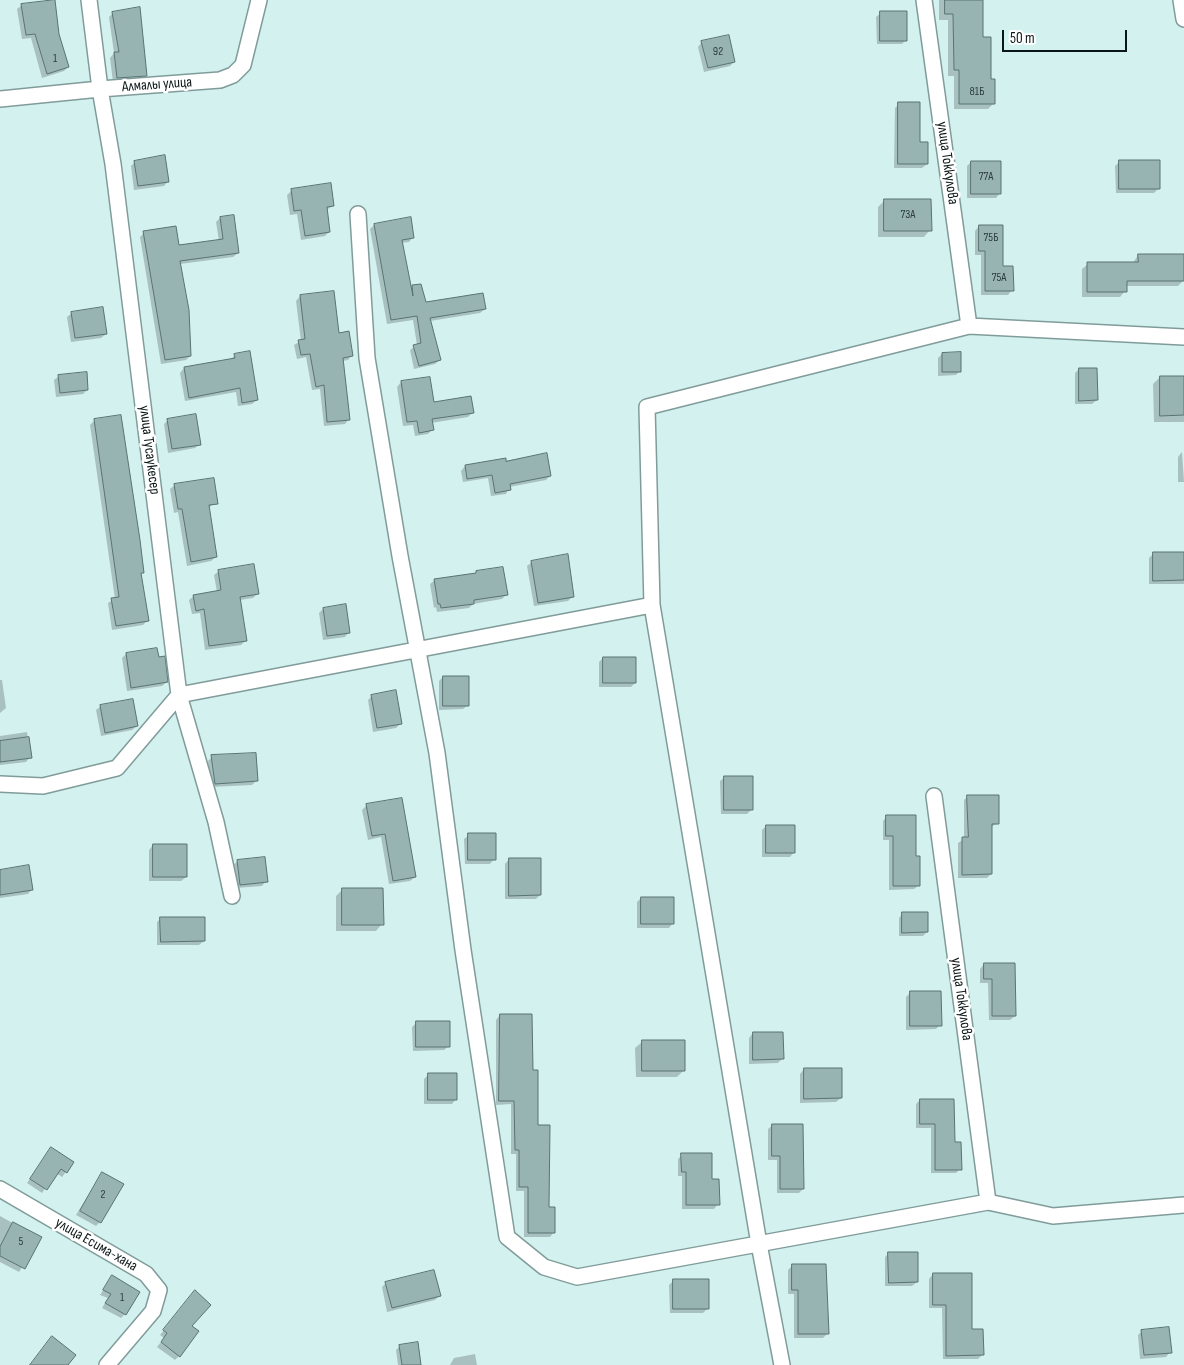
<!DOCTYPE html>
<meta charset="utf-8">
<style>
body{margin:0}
#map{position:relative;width:1184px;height:1365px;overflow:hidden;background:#d3f1ef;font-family:"Sofia Sans Condensed",sans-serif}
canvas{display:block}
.scale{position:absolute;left:1002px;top:30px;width:125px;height:22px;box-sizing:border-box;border:2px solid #0b1616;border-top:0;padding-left:6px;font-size:15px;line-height:18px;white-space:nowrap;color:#0b1616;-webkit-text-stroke:4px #fff;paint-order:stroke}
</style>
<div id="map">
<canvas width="1184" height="1365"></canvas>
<div class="scale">50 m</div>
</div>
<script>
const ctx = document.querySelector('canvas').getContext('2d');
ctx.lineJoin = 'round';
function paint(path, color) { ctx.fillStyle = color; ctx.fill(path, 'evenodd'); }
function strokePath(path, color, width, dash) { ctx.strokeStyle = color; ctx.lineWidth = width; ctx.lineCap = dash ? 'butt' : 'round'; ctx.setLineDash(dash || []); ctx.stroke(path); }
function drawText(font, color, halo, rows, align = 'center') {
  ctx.font = font + ' "Sofia Sans Condensed",sans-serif'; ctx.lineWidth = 5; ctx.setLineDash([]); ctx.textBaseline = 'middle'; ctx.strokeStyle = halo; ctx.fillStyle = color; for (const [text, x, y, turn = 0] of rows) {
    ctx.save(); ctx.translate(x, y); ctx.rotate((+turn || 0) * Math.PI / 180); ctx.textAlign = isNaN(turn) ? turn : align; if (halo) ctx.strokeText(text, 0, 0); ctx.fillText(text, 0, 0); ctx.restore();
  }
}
const shadow = new Path2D(`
 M939,0H982V38L994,103L988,109H954V76H948V20H939Z
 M22,5L58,35L68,67L64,71L42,78L31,38L22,39L17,9Z
 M113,13L146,76L142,80L113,82L110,58L114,53L109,17Z
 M881,13L906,40L902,44H877L876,17Z
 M702,42L734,62L730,66L704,72L698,47Z
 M899,104L927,164L922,168H894L895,108Z
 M1120,161L1158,189L1154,193H1116L1115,166Z
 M135,162L168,181L164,186L134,190L131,166Z
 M971,162L1000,193L996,198H967V166Z
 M292,190L333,206L326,210L329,232L325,236L301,240L297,214L290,215L287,195Z
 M885,200L930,230L924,237H878V207Z
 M220,218L238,253L233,257L180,264L190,356L186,360L161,364L140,237L144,233L178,246L219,241L216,222Z
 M374,225L413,237L409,242L401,243L410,289L413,287L425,303L485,309L480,313L430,321L440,360L435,364L414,369L410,350L417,345L413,320L387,324L370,229Z
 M979,226L1012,290L1008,295H981V255H975V231Z
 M1138,255L1184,280L1178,286H1125V291L1120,297H1082V269L1088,264L1133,263Z
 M300,296L338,334L352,355L348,360L342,361L349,419L345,424L324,426L320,389L312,390L306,357L297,359L294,345L301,341L296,301Z
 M72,313L106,334L101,338L71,342L67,317Z
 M942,354L960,371L956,375L938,376V358Z
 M235,355L257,400L252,404L238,406L236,392L185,401L180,373L184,368L230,360Z
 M1079,369L1097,400L1092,404H1075V373Z
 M59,376L87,390L83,394L56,397L54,380Z
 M1160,377H1184V422H1154L1153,384Z
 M429,378L433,403L472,413L468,417L431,423L432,430L428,434L415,436L413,425L403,426L397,387L401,382Z
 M120,416L143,572L140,575L148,620L143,625L112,630L108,603L115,599L90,425L94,421Z
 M168,420L200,444L195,448L168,453L164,424Z
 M1182,452L1184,482H1178V457Z
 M505,460V462L550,476L546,480L509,487L506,494L491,496L488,478L463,482L461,471L465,466Z
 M175,485L216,503L208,508L216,557L211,561L187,566L178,512L174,513L170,489Z
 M1154,553H1184V584H1149V558Z
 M532,562L573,596L568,601L534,606L527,566Z
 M219,571L257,594L253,598L240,600L246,640L241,645L205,650L200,613L192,614L189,600L194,596L217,592L214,575Z
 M477,572L506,595L502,599L473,604L469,608L437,612L436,607L434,608L430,584L435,580L473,575Z
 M323,609L349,632L345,637L323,640L319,613Z
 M126,654L158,659L167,682L162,686L127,691L122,658Z
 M603,658L635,683L631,687H599V662Z
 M443,677L468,705L463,709L439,710V681Z
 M0,680H2L6,708L0,713Z
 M372,696L401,723L396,728L373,732L368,700Z
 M101,706L137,726L132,730L101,736L96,710Z
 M27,732L30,757L26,762L0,765V736Z
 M212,757L256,781L252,785L211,787L208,761Z
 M725,777L752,809L747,814H721L720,781Z
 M968,796L998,823L991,827V874L987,878H958V843L964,839V800Z
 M367,805L415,877L410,881L389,884L381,837L368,840L362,810Z
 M887,816L915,857L919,885L914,889L889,890V840H883V821Z
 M766,826L794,852L790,857H762V830Z
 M469,835L494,859L490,864H465L464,839Z
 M153,845L186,877L181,881H149V850Z
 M509,859L540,895L536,899H505V864Z
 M238,861L266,881L262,886L236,888L233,865Z
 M0,871L32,889L28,894L0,898Z
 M343,889L382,924L376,931H336V896Z
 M641,898L673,923L669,928H637V902Z
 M903,913L927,932L923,936H899V918Z
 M161,918L204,941L199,945H157V922Z
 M984,964L1015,1016L1010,1020H989L988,983H980V969Z
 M910,993L940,1025L936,1029L906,1030V997Z
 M500,1015L532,1071L548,1209L554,1232L550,1237H524V1191H516V1154H511V1104L496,1105V1020Z
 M417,1022L449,1046L444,1050L413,1051L412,1027Z
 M753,1033L782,1059L778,1063L749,1064V1038Z
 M642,1042L684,1070L677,1077H636L635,1048Z
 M804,1069L841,1098L836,1102L800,1103V1074Z
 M429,1074L456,1099L452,1104H424V1079Z
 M920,1100L953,1143L960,1169L956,1173H931V1128H916V1104Z
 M773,1125L803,1189L799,1193H777V1160H768V1129Z
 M51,1148L73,1163L62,1177L56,1173L42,1193L27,1183Z
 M682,1155L711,1180L718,1204L714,1209H682V1176H678V1159Z
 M102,1173L100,1222L96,1226L76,1215Z
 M0,1216L40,1238L19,1272L0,1262Z
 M889,1253L917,1282L912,1286H885V1257Z
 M792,1266L827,1334L823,1338H794V1294H788V1270Z
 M933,1274L971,1330L982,1355L978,1359H943L942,1308H929V1279Z
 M112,1276L125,1314L121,1318L102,1308L108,1298L100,1295Z
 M674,1280L708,1308L703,1313H670L669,1285Z
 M386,1283L439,1296L435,1300L387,1312L382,1287Z
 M191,1296L190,1326L179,1356L175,1360L157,1347L164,1338L160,1335Z
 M1142,1331L1170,1352L1166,1357L1140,1359L1138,1335Z
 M400,1346L419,1365H398L396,1350Z
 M475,1354L477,1365H450L454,1358Z`);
const building = new Path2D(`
 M55,0L59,34L69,67L47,74L35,34L26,35L21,4Z
 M945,0H983V37H991V79H995V104H959V70H954L953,14H945Z
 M140,7L147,76L117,78L114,52H119L112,12Z
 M880,11H907V41H880Z
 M729,35L735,62L708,68L701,41Z
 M898,102H920V142H928V164H898Z
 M165,155L169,182L138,186L134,161Z
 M1119,160H1160V189H1119Z
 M971,161H1001V194H971Z
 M331,183L334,206L327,207L330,232L305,236L301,210L294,211L291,189Z
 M884,199H931L932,231H884Z
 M234,215L239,253L180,261L189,310L191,356L165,360L143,231L176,226L179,245L223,239L220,217Z
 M411,217L414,238L402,240L413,296L412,285L421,284L426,302L483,293L486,309L430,318L441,360L419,366L413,345L421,343L417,316L391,320L374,224Z
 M979,225H1003V266H1013L1014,291H985V251H979Z
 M1138,254H1184V281H1127V292H1087V262H1138Z
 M334,291L339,333L349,331L353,356L343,358L350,420L327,422L324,385L316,387L310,354L301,355L298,340L305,339L300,295Z
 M103,307L107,334L75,338L71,312Z
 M250,351L258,400L242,403L240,388L189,398L184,367L235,358L234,354Z
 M961,352V372H942V353Z
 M1079,368H1097L1098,400L1079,401Z
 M87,372L88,390L60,393L58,375Z
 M1160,376H1184V415L1160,416Z
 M430,377L434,402L471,396L474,413L432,419L434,430L419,433L417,421L407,422L401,381Z
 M196,414L201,445L172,449L167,419Z
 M121,415L140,540L144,573H141L149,621L116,626L111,598L119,597L94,419Z
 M547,453L551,476L510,484L511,490L495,493L492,475L467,479L465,465L506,458V461Z
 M214,478L218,504L209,505L217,557L191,562L182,509H178L174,484Z
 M1153,552H1184V580L1153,581Z
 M568,554L574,597L538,603L531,561Z
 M254,564L259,594L240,597L247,641L209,646L204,609L196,611L193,595L221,590L218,570Z
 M503,567L508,595L474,600V604L441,608L440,604H438L434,579L476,573V571Z
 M346,604L350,633L327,636L323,608Z
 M157,648L159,657L165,656L168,682L131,688L126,653Z
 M603,657H636V683H603Z
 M443,676H469V706H443Z
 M396,690L402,724L377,728L371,695Z
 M133,699L138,726L105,733L100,705Z
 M29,737L32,758L0,762V741Z
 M256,753L258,781L215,784L211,755Z
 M724,776H753V810H724Z
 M967,795H999V824H992V874L962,875V837H968Z
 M402,798L416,877L393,881L385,834L372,836L366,804Z
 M886,815H916V856H920V886H893V836H886Z
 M766,825H795V853H766Z
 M468,833H496V860H468Z
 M153,844H187V877H153Z
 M265,857L268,882L240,885L237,860Z
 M509,858H541V895L509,896Z
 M29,865L33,890L0,895V870Z
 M342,888H383L384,925H342Z
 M641,897H674V924H641Z
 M902,912H928V932L902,933Z
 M160,917H205V941L161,942Z
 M984,963H1015L1016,1016H992V979H984Z
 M910,991H941L942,1026H910Z
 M500,1014H532L533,1070H538V1125H550L549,1207H555V1233H528V1187H519V1150H515L514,1101H499Z
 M416,1021H450V1047H416Z
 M753,1032H783L784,1059L753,1060Z
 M642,1040H685V1071H642Z
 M804,1068H842V1098L804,1099Z
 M428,1073H457V1100H428Z
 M920,1099H954L955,1142H961L962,1170H935V1124H920Z
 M772,1124H803L804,1189H780V1156H772Z
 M51,1147L74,1162L67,1173L61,1169L47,1190L30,1179Z
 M681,1153H712V1179H719L720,1205H686V1172H682Z
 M102,1172L124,1184L101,1223L80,1211Z
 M13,1222L42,1237L25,1269L0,1256V1247Z
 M888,1252H918V1282L889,1283Z
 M792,1264H826L829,1334H798V1290H792Z
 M434,1270L441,1296L392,1308L385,1282Z
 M933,1273H972V1329H983L984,1355L946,1356V1305H933Z
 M112,1275L140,1292L126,1315L105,1303L111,1294L103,1290Z
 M673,1279H709V1309H673Z
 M195,1290L211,1305L192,1326L199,1331L180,1357L161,1342L167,1333L163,1330Z
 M1169,1327L1172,1353L1144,1355L1141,1330Z
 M52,1336L76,1355L68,1365H30Z
 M418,1342L421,1365H402L399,1345Z`);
const minor = new Path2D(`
 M89,0L100,89L113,164L179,695L216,822L232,896
 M924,0L969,326
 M1181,0L1184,19
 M0,99L100,89L220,80L233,75L243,65L259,0
 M358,214L367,358L400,556L437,753L463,950L507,1237L544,1267L577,1277L988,1202L1053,1216L1184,1205
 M652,605L759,1244L782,1365
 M0,784L43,786L117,768L179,695L652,605L647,407L969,326L1184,337
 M934,796L988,1202
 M0,1189L146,1274L159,1290L153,1311L107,1365`);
const numberNames = [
 ["92",718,52],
 ["1",55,59],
 ["81Б",977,92],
 ["77А",986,177],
 ["73А",908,215],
 ["75Б",991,238],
 ["75А",999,278],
 ["2",103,1195],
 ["5",21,1242],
 ["1",122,1298]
];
const streetNames = [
 ["Алмалы улица",157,85,-4],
 ["улица Токкулова",947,163,82],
 ["улица Тусаукесер",149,450,83],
 ["улица Токкулова",961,999,82],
 ["улица Есима-хана",96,1245,30]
];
paint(shadow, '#0003');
paint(building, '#98b4b2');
strokePath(building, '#587372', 1);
strokePath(minor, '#809c9a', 18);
strokePath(minor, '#fff', 15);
drawText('12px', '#2e3e3d', null, numberNames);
drawText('15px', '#0b1616', '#fff', streetNames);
</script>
